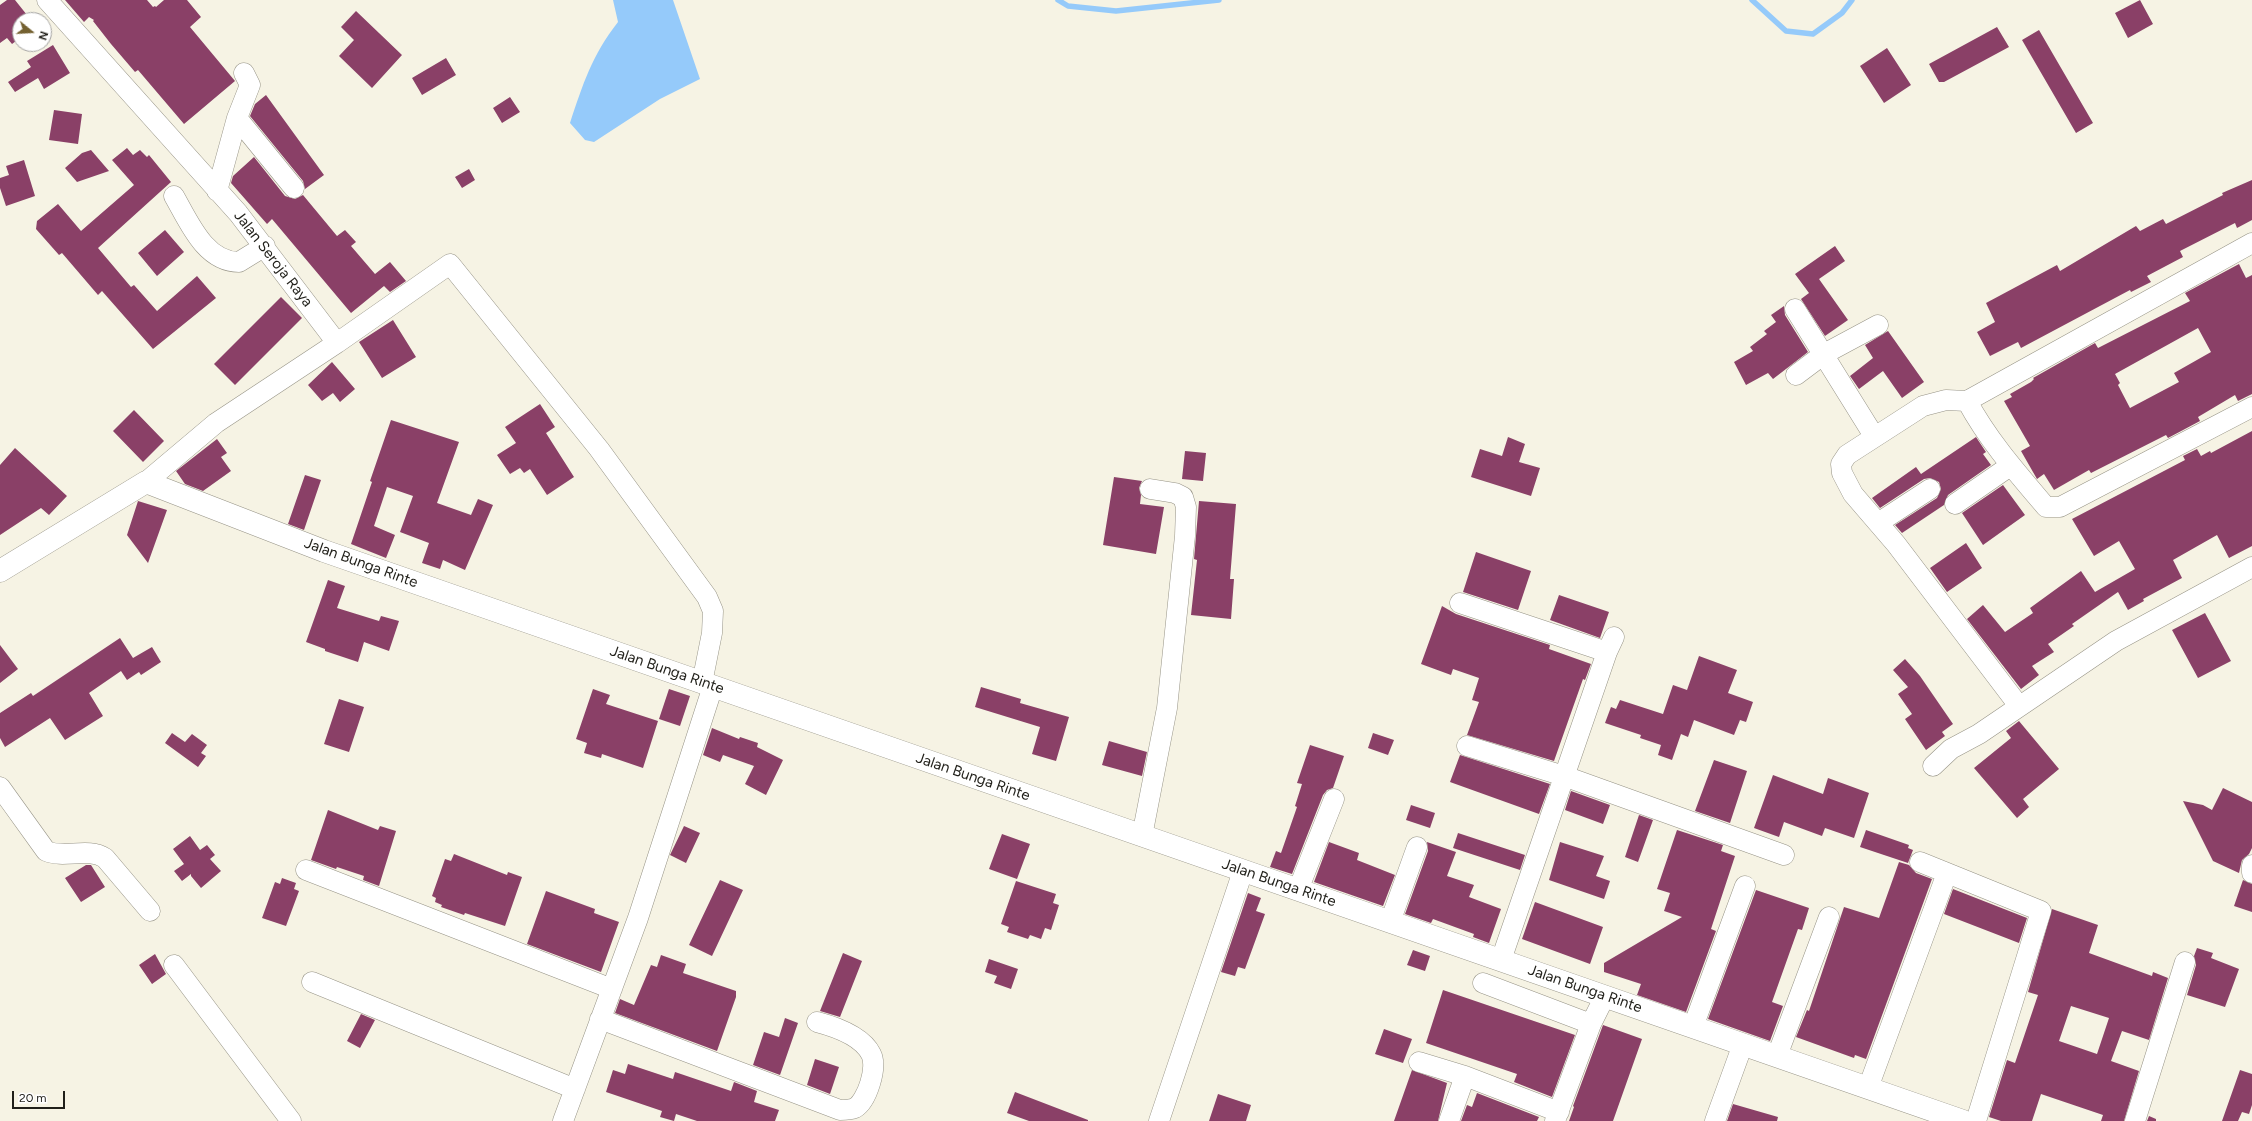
<!DOCTYPE html>
<style>
body{margin:0}
#map{position:relative;width:2252px;height:1121px;overflow:hidden;background:#f6f3e4;font-family:Figtree,sans-serif}
canvas{display:block}
.north{position:absolute;left:12px;top:12px;width:40px;height:40px;box-sizing:border-box;background:#fff;border:1px solid #a6a5a3;border-radius:50%;rotate:108deg;font-size:11px;font-weight:700;line-height:16px;text-align:center;color:#201f19}
.north::after{content:'';display:block;margin:auto;width:14px;height:18px;background:#746130;clip-path:polygon(50% 0,100% 100%,50% 72%,0 100%)}
.scale{position:absolute;left:12px;top:1091px;width:53px;height:18px;box-sizing:border-box;border:2px solid #201f19;border-top:0;padding-left:5px;font-size:12px;line-height:14px;white-space:nowrap;color:#201f19;-webkit-text-stroke:3px #fff;paint-order:stroke}
</style>
<div id="map">
<canvas width="2252" height="1121"></canvas>
<div class="north">N</div>
<div class="scale">20 m</div>
</div>
<script>
const ctx = document.querySelector('canvas').getContext('2d');
ctx.lineJoin = 'round';
function paint(path, color) { ctx.fillStyle = color; ctx.fill(path, 'evenodd'); }
function strokePath(path, color, width, dash) { ctx.strokeStyle = color; ctx.lineWidth = width; ctx.lineCap = dash ? 'butt' : 'round'; ctx.setLineDash(dash || []); ctx.stroke(path); }
function drawText(font, color, halo, rows, align = 'center') {
  ctx.font = font + ' Figtree,sans-serif'; ctx.lineWidth = 4; ctx.setLineDash([]); ctx.textBaseline = 'middle'; ctx.strokeStyle = halo; ctx.fillStyle = color; for (const [text, x, y, turn = 0] of rows) {
    ctx.save(); ctx.translate(x, y); ctx.rotate((+turn || 0) * Math.PI / 180); ctx.textAlign = isNaN(turn) ? turn : align; if (halo) ctx.strokeText(text, 0, 0); ctx.fillText(text, 0, 0); ctx.restore();
  }
}
const water = new Path2D(`
 M613,0H673L700,79L660,99L594,142L585,140L570,123C583,84 592,55 618,22Z`);
const stream = new Path2D(`
 M1058,0L1068,6L1116,11L1219,0
 M1752,0L1786,31L1813,34L1842,13L1852,0`);
const building = new Path2D(`
 M7,0H15L31,20H20V38L12,44L7,38L0,43V5Z
 M65,0H147L153,7L155,6L156,7L164,0H187L201,17L190,27L235,81L184,124L138,70L135,72L111,44L93,21L94,20L89,17L84,22Z
 M2140,0L2153,24L2128,38L2115,13Z
 M356,11L402,55L372,88L339,56L354,40L341,27Z
 M1997,27L2009,47L1944,82H1939L1929,64Z
 M2039,30L2093,123L2076,133L2022,40Z
 M53,45L70,73L44,89L38,78L15,92L8,82L31,67L27,61Z
 M1887,48L1911,85L1884,103L1860,66Z
 M446,58L456,75L422,95L412,78Z
 M266,95L324,175L305,189L303,181L250,116L255,104Z
 M510,97L520,112L502,123L493,108Z
 M54,110L82,114L78,144L49,140Z
 M127,148L133,155L140,150L147,157L149,155L171,182L98,248L131,287L134,285L157,311L197,276L216,298L153,349L102,291L98,295L62,253L59,255L36,229L37,221L58,204L81,231L134,185L112,160Z
 M91,150L109,171L77,182L65,168L82,153Z
 M254,157L285,196L295,199L303,195L337,236L345,230L356,242L351,246L375,274L390,262L406,281L390,292L384,286L351,313L272,219L267,224L231,183L233,176Z
 M24,160L35,196L6,206L0,188V178L9,175L6,166Z
 M469,169L475,180L462,188L455,177Z
 M2252,180V220L2237,228L2235,223L2180,251L2183,257L2147,276L2151,282L2131,292L2130,290L2021,348L2018,342L1990,356L1977,332L1995,322L1986,303L2057,265L2060,271L2136,226L2140,231L2163,219L2166,224L2223,195L2222,193Z
 M165,230L184,252L157,276L138,253Z
 M1835,246L1845,261L1819,279L1848,320L1825,336L1801,299L1809,293L1795,274Z
 M2239,264L2246,278L2252,275V394L2238,401L2235,395L2198,417L2200,421L2168,438L2166,435L2091,473L2089,470L2054,490L2044,474L2037,479L2021,451L2030,446L2004,401L2012,397L2010,394L2031,382L2034,379L2033,378L2095,343L2098,348L2190,301L2185,293ZM2198,328L2211,352L2174,373L2179,382L2130,408L2118,385L2120,383L2115,374Z
 M281,297L302,318L235,385L214,364Z
 M1784,306L1785,315L1808,352L1773,379L1768,373L1746,385L1734,362L1753,351L1750,347L1767,334L1764,331L1776,322L1771,315Z
 M393,320L416,357L382,378L359,342Z
 M1888,331L1924,382L1902,398L1883,371L1859,389L1850,376L1873,358L1865,345Z
 M332,362L355,389L340,402L333,393L322,401L308,385Z
 M540,404L555,427L546,433L574,477L547,495L530,469L524,473L520,468L510,474L497,455L516,443L505,427Z
 M134,410L164,441L143,462L113,431Z
 M391,420L459,442L437,503L471,515L478,499L493,505L465,570L443,560L440,569L422,563L429,543L400,532L413,496L387,487L374,526L395,535L386,558L351,544L372,482L370,481Z
 M2252,431V546L2229,558L2217,535L2173,560L2182,578L2143,599L2144,601L2128,610L2118,592L2072,624L2074,626L2048,644L2054,652L2032,666L2039,675L2021,689L1967,619L1983,605L2005,632L2033,613L2030,608L2081,571L2095,592L2135,569L2119,541L2094,556L2072,519L2185,460L2183,456L2197,449L2201,456L2210,451L2211,453Z
 M1508,437L1525,444L1519,462L1540,468L1531,496L1471,477L1480,449L1502,456Z
 M1976,437L1986,452L1983,454L1991,465L1948,495L1944,505L1902,533L1895,525L1937,498L1941,489L1939,482L1930,478L1924,479L1880,508L1872,498L1916,467L1921,474Z
 M217,439L227,453L221,457L231,471L203,491L185,484L176,471Z
 M15,448L67,496L49,515L41,508L0,535V465Z
 M1185,451L1206,453L1203,481L1182,479Z
 M305,475L321,480L304,530L288,524Z
 M1114,477L1142,481L1139,488L1141,495L1140,504L1164,507L1156,554L1103,545Z
 M2003,485L2025,515L1983,545L1962,513Z
 M138,501L167,510L148,563L127,535Z
 M1199,501L1236,504L1230,579H1234L1231,619L1191,615L1197,560L1194,559Z
 M1966,543L1982,568L1947,592L1930,568Z
 M1476,552L1531,571L1518,610L1463,592Z
 M328,580L345,586L337,608L379,621L381,616L399,621L389,651L364,642L358,662L325,651V649L306,642Z
 M1559,595L1609,612L1600,638L1550,620Z
 M1442,606L1456,614L1550,645L1549,649L1591,664L1585,680L1583,679L1554,761L1467,735L1479,702L1472,700L1479,678L1453,669L1451,675L1421,664Z
 M2205,613L2231,661L2198,678L2172,630Z
 M120,638L133,658L152,647L161,662L141,675L139,672L127,680L121,671L89,693L103,716L65,740L50,718L5,747L0,738V713L31,693L33,696Z
 M0,645L18,669L0,683Z
 M1699,656L1737,670L1728,693L1753,702L1746,722L1740,720L1734,735L1694,720L1688,737L1681,734L1672,760L1658,755L1661,745L1640,738L1641,735L1605,723L1611,707L1616,709L1620,700L1663,714L1673,685L1687,690Z
 M1905,659L1920,676L1953,724L1942,732L1945,736L1926,750L1905,719L1912,714L1898,694L1908,687L1893,670Z
 M981,687L1021,699L1020,703L1069,717L1056,761L1032,754L1040,727L975,707Z
 M593,689L610,695L606,704L658,721L643,768L602,754L601,758L584,753L587,743L576,739Z
 M669,689L690,696L680,726L659,719Z
 M339,699L364,707L349,752L324,744Z
 M2019,721L2059,769L2023,799L2029,807L2017,818L1974,768L2011,738L2006,731Z
 M712,728L739,739L740,737L758,743L757,747L783,760L766,795L745,784L754,766L723,755L720,762L703,755Z
 M172,733L185,742L192,734L207,745L201,753L206,756L198,767L165,743Z
 M1373,733L1394,740L1388,755L1368,748Z
 M1109,741L1147,752L1142,776L1102,765Z
 M1310,745L1344,756L1333,788L1327,790L1323,795L1292,874L1270,867L1276,851L1281,853L1297,807L1295,806L1302,784L1297,783Z
 M1460,755L1550,784L1539,814L1450,782Z
 M1714,760L1747,771L1730,823L1695,811Z
 M1773,775L1823,794L1828,778L1869,793L1854,838L1825,828L1822,836L1784,822L1779,837L1754,828Z
 M2223,788L2252,802V848L2249,854L2242,860L2239,873L2213,861L2183,801L2203,805L2212,810Z
 M1571,791L1610,805L1603,824L1565,810Z
 M1411,805L1435,813L1430,828L1406,820Z
 M328,810L378,830L380,826L396,831L379,886L363,880L364,876L337,867L336,869L311,860Z
 M1639,815L1653,820L1638,862L1625,857Z
 M684,826L700,833L686,863L670,855Z
 M1677,830L1723,845L1721,851L1735,856L1711,929L1716,931L1686,1012L1637,995L1641,984L1604,972V963L1682,917L1664,911L1670,893L1657,889Z
 M1866,830L1909,845L1908,848L1913,850L1908,863L1860,847Z
 M1458,833L1525,855L1520,870L1453,848Z
 M1002,834L1030,844L1017,879L989,869Z
 M190,836L200,850L207,845L215,855L210,859L221,871L201,888L191,876V874L182,881L174,871L184,864L173,849Z
 M1329,842L1359,853L1357,860L1395,875L1383,906L1314,882Z
 M1427,842L1456,852L1447,876L1474,885L1469,897L1501,909L1489,943L1473,937L1474,934L1433,919L1431,923L1405,914L1428,851Z
 M1560,842L1604,856L1596,876L1610,881L1604,899L1549,880Z
 M454,854L507,875L508,872L522,877L505,926L465,913L464,915L441,907L442,905L435,902L436,898L432,896L445,859L451,861Z
 M1899,862L1909,865L1916,873L1932,879L1866,1059L1855,1055L1854,1058L1796,1037L1807,1010L1809,1011L1844,907L1879,918Z
 M86,865H91L105,887L81,902L65,878Z
 M282,878L296,883L294,889L299,891L286,926L262,918L275,882L280,884Z
 M720,880L743,890L712,956L689,945Z
 M2243,880L2252,884V912L2234,906Z
 M1016,881L1056,894L1053,903L1059,905L1051,930L1045,928L1041,939L1030,935L1028,939L1007,932L1009,927L1001,924Z
 M1953,889L2027,918L2019,943L1944,914Z
 M1756,890L1809,908L1802,930L1798,929L1772,1002L1783,1006L1770,1041L1708,1019Z
 M546,891L595,909L594,913L619,922L601,972L527,944Z
 M1248,893L1261,898L1256,911L1265,914L1245,969L1238,967L1235,976L1221,972Z
 M1535,902L1603,927L1590,964L1522,939Z
 M2052,909L2098,925L2089,953L2152,976L2153,972L2168,978L2149,1040L2122,1031L2111,1061L2139,1071L2124,1121H2101L2103,1115L2041,1094L2032,1121H2001L1989,1117L2007,1060L2015,1063L2038,995L2028,992ZM2071,1006L2109,1018L2097,1054L2059,1041Z
 M2197,948L2213,953L2211,958L2239,969L2225,1007L2187,995L2196,965L2194,956Z
 M1413,950L1430,956L1425,971L1407,965Z
 M843,953L862,961L840,1017L820,1011Z
 M155,954L166,974L152,984L139,965Z
 M661,955L686,964L683,973L736,991V997L717,1051L615,1013L620,999L634,1005L651,965L657,967Z
 M989,959L1018,969L1011,989L994,983L997,976L985,972Z
 M1443,990L1575,1035L1552,1097L1514,1082L1517,1074L1426,1043Z
 M361,1014L375,1020L360,1048L347,1041Z
 M785,1018L798,1023L780,1075L753,1065L764,1032L779,1037Z
 M1603,1025L1642,1039L1613,1121H1569L1574,1107L1573,1106Z
 M1384,1029L1412,1039L1403,1063L1375,1054Z
 M815,1059L839,1067L830,1094L807,1085Z
 M628,1064L673,1079L675,1072L731,1091L734,1082L757,1091L754,1102L779,1110L775,1121H697L676,1114L674,1121L660,1117L662,1111L606,1092L613,1070L625,1074Z
 M1412,1070L1447,1083L1438,1121H1394Z
 M2240,1070L2252,1074V1105L2249,1114L2242,1112L2238,1121H2222Z
 M1015,1092L1088,1120V1121H1029L1007,1113Z
 M1477,1093L1539,1117L1537,1121H1461L1467,1105L1472,1107Z
 M1218,1094L1251,1105L1246,1121H1209Z
 M1733,1104L1778,1117L1777,1121H1727Z
 M2149,1116L2156,1119V1121H2147Z`);
const minor = new Path2D(`
 M47,0L238,213L337,343L216,423L146,482
 M237,118L294,188
 M217,191L237,118L250,85L244,73
 M174,196C189,222 205,262 239,262L265,246
 M1795,309L1874,436
 M337,343L450,264L599,449L707,597L713,611L712,633L702,683
 M1796,375L1824,354L1878,325
 M1967,401C1988,440 2017,473 2046,507H2060L2252,407
 M1955,504L2010,466
 M1878,523L1930,489
 M1460,603L1607,652
 M2019,706L1896,544L1853,494L1842,473L1841,464L1847,455L1923,406L1946,400L1967,401L2252,243
 M1467,746L1564,776L1784,855
 M1933,766L1951,749L1979,734L2116,641L2252,567
 M0,787L46,851C64,859 88,847 105,858L150,911
 M1142,836L1167,708L1185,536L1186,507L1183,497L1175,493L1150,489
 M1920,862L2041,911L1976,1121
 M2252,865V873
 M306,870L612,989
 M1298,890L1334,799
 M1390,922L1417,847
 M1501,960L1607,652L1614,637
 M174,965L291,1121
 M312,982L575,1089
 M1483,983L1591,1024
 M600,1019L840,1110C845,1110 850,1110 855,1108C867,1101 878,1067 871,1054C862,1036 836,1027 817,1022
 M1693,1027L1745,886
 M1777,1056L1829,917
 M1419,1062L1465,1076L1559,1112
 M1868,1088L1947,873
 M563,1121L638,918L713,686
 M1159,1121L1243,871
 M1449,1121L1465,1076
 M1555,1121L1591,1024L1605,996
 M1715,1121L1743,1044
 M2135,1121L2185,962`);
const tertiary = new Path2D(`
 M0,571L146,482L324,551L1963,1121`);
const streetNames = [
 ["Jalan Seroja Raya",273,259,52],
 ["Jalan Bunga Rinte",361,563,20],
 ["Jalan Bunga Rinte",667,670,19],
 ["Jalan Bunga Rinte",973,777,19],
 ["Jalan Bunga Rinte",1279,883,19],
 ["Jalan Bunga Rinte",1585,989,19]
];
paint(water, '#95cafa');
strokePath(stream, '#95cafa', 5.5);
paint(building, '#8a4067');
strokePath(minor, '#969386', 21);
strokePath(tertiary, '#969386', 23);
strokePath(minor, '#fff', 20);
strokePath(tertiary, '#fff', 22);
drawText('15px', '#201f19', '#fff', streetNames);
</script>
